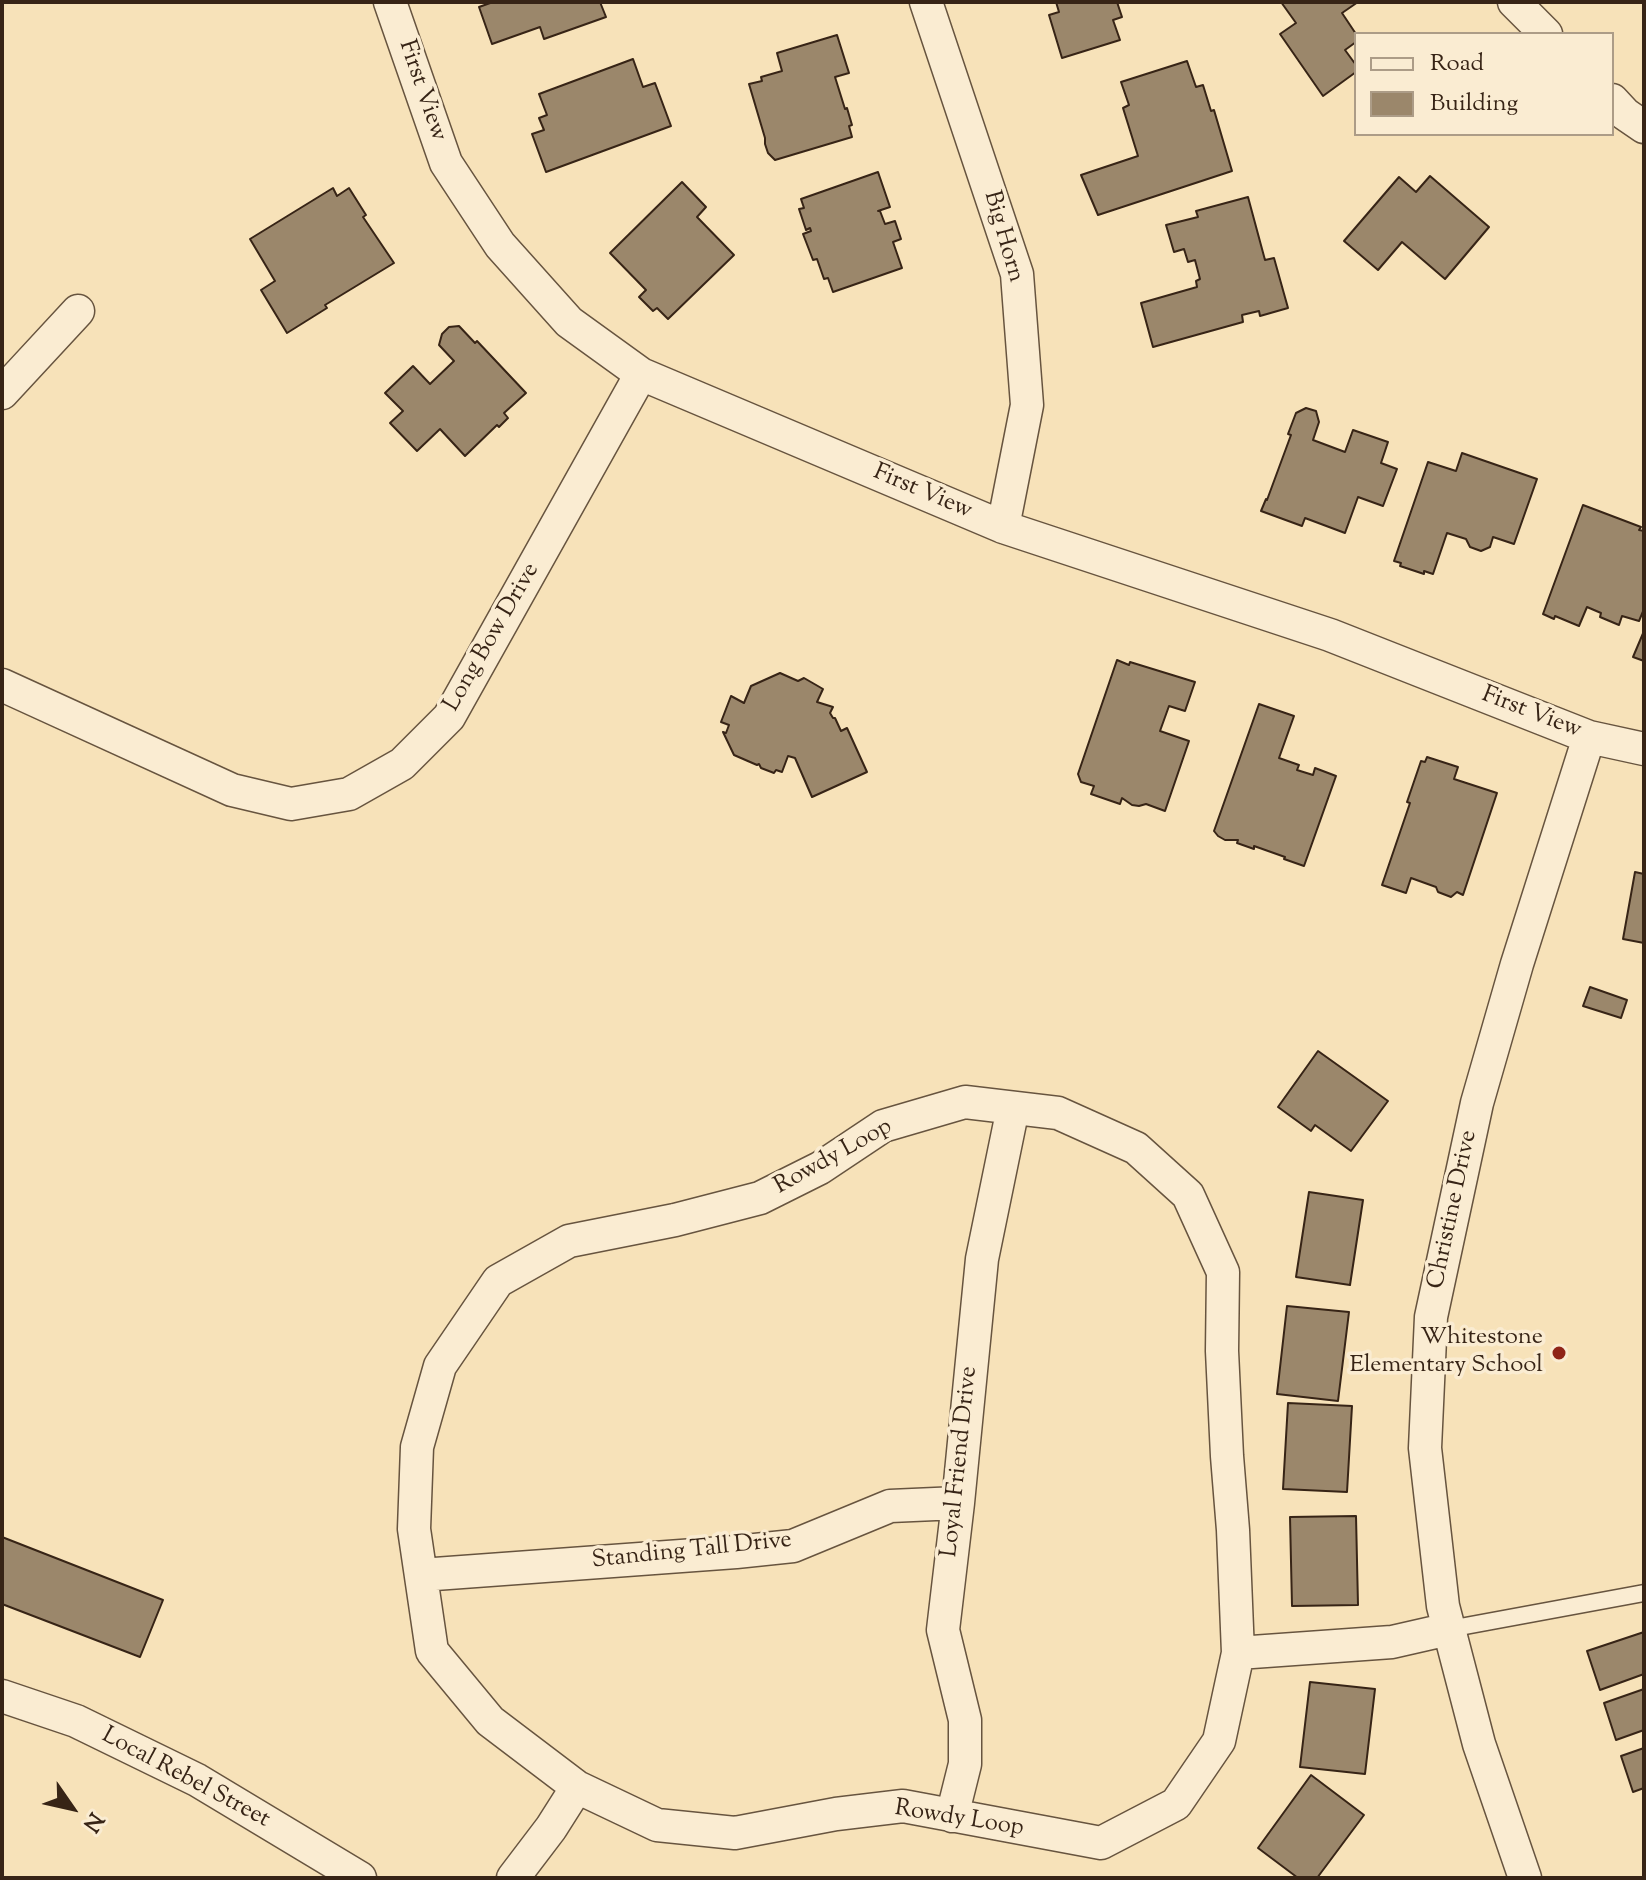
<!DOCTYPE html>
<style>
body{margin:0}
#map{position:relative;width:1646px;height:1880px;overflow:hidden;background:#f7e2b9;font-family:"Sorts Mill Goudy",serif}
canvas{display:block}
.frame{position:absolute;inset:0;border:4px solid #372416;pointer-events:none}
.legend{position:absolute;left:1354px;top:32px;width:260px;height:104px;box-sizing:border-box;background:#faecd2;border:2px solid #ac9c87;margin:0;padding:10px 14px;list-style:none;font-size:24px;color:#372416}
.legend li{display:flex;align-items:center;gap:16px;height:40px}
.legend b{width:40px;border:2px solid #ac9c87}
.north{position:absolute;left:32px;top:1768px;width:80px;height:80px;-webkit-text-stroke:6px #faecd2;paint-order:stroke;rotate:124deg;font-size:22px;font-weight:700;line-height:32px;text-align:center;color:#372416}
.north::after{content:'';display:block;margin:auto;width:28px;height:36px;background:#372416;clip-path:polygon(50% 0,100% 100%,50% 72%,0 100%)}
</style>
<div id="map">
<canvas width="1646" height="1880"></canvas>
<div class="frame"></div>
<ul class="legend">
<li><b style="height:10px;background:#faecd2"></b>Road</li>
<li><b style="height:22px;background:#9b876b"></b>Building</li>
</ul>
<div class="north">N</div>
</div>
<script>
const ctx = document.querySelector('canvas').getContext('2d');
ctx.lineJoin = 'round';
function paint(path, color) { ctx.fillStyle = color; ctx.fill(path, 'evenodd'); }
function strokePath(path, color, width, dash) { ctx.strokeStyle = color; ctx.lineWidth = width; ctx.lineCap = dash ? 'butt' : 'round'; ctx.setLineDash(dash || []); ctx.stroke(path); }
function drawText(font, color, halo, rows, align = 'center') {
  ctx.font = font + ' "Sorts Mill Goudy",serif'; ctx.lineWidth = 7; ctx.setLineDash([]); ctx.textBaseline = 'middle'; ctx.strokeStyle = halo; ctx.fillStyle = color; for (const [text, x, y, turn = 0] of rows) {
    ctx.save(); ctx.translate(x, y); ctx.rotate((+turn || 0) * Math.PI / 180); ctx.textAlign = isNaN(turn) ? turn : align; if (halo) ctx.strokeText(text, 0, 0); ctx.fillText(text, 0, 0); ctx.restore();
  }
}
const building = new Path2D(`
 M493,2H600L606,17L544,39L540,27L492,44L479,7Z
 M1056,2H1117L1122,17L1113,20L1120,40L1062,58L1049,15L1059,12Z
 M1281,2H1358L1342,13L1356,34V42L1345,50L1356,65V72L1323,96L1280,34L1296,23Z
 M837,35L849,73L835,77L845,109L847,108L852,125L849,126L852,137L775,160L768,153L765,144V138L749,84L762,81L761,77L782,71L777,53Z
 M633,59L643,87L655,83L671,126L546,172L532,134L544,130L539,118L547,115L539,94Z
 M1187,61L1196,87L1203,85L1211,111L1214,110L1232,171L1098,215L1081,175L1138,156L1123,108L1129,105L1121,82Z
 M878,172L890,207L878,211H880L885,224L895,221L901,239L893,242L902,268L833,292L828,278L824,279L817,259L813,260L803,234L811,231L810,228L806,230L799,209L804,208L801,199Z
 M1430,176L1489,227L1445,279L1402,242L1378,270L1344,241L1399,177L1416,192Z
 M682,182L706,207L697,217L734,255L668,319L657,308L653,311L639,297L646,290L610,253Z
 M333,188L337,196L349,188L366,215L363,217L394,263L325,305L327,308L287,333L261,290L275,281L250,239Z
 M1248,197L1265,260L1274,258L1288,308L1260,316L1259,311L1242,315L1243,322L1153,347L1141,303L1197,287L1196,281L1200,279L1195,260L1188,262L1184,249L1174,252L1166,225L1198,217L1196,211Z
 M459,326L475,343L477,341L526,393L504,413L508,418L499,427L497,425L465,456L440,429L417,451L390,423L403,411L385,393L413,366L430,384L454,361L439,345L442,334L449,327Z
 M1306,408L1316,411L1319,422L1313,440L1345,452L1353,430L1388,442L1381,463L1397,469L1383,506L1358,497L1345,533L1305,518L1302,526L1261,511L1266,499L1267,500L1291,435L1288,434L1296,413Z
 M1462,453L1537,479L1514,544L1493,537L1490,547L1481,551L1470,547L1466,539L1447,533L1433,574L1424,571V574L1400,566L1401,563L1394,561L1428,462L1456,471Z
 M1583,505L1641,527L1639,530L1644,531V609L1639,621L1622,616L1619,625L1600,617L1601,613L1587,607L1579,626L1555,616L1554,619L1543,614Z
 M1644,631V661L1633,657Z
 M1117,660L1129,665L1130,662L1195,682L1185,711L1169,706L1160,731L1189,741L1165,811L1146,804L1139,806L1132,805L1122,798L1120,804L1091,794L1094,786L1081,782L1078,774Z
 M780,673L798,681L804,678L823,689L817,702L833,707L830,713L833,718H835L841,731L847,728L867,772L812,797L795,758L788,756L782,772L776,770L774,773L761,768L759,764L757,765L734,755L723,732L726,733L729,725L721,722L731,696L744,703L751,686Z
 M1259,704L1294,716L1279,758L1299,765L1297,770L1313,775L1315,768L1336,776L1304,866L1284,859L1285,857L1254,846V849L1237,843L1238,840H1225L1218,836L1214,831Z
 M1427,757L1458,767L1454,779L1497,793L1463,895L1457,892L1451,897L1438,892L1436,887L1411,878L1406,893L1382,885L1410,803L1407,802L1421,761L1425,762Z
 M1635,872L1644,874V943L1623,939Z
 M1590,987L1627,1000L1621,1018L1583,1006Z
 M1318,1051L1388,1101L1351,1151L1315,1125L1311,1131L1278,1107Z
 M1309,1192L1363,1200L1350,1285L1296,1277Z
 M1287,1306L1349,1312L1338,1401L1277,1394Z
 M1288,1403L1352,1406L1347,1492L1283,1489Z
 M1356,1516L1358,1605L1292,1606L1290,1517Z
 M2,1537L163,1600L140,1657L2,1604Z
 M1644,1632V1674L1600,1690L1587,1651Z
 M1310,1682L1375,1689L1365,1774L1300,1767Z
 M1644,1689V1730L1616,1740L1604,1703Z
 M1644,1748V1788L1633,1792L1621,1756Z
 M1311,1775L1364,1815L1317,1878H1298L1258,1848Z`);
const lane = new Path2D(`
 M1449,1629L1644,1593`);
const street = new Path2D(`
 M390,2L446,163L500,245L569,322L641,374L1003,527L1330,635L1589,737L1644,749
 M926,2L1017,274L1027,405L1003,527
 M1514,2L1546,34
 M1612,100L1625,114L1644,127
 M2,393L78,311
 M2,685L232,790L291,804L349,794L402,764L449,717L641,374
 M965,1102L1058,1113L1136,1148L1188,1195L1223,1272L1222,1351L1227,1456L1233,1530L1238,1653L1219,1741L1176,1804L1101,1843L903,1806L836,1814L735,1833L657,1825L577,1787L490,1721L432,1651L414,1529L417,1447L440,1366L498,1281L569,1241L675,1220L760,1198L820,1168L883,1126Z
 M421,1575L736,1552L793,1546L890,1506L958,1503
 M1238,1653L1392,1642L1449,1629
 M2,1696L76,1721L197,1780L360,1878
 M952,1816L965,1764V1720L943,1630L958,1503L982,1259L1013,1108
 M513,1878L551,1828L577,1787
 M1525,1878L1479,1744L1443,1606L1425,1448L1431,1317L1477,1103L1517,964L1589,737`);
const markers = [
 [1559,1353,8,"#8f2418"]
];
const streetNames = [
 ["First View",421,91,71],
 ["Big Horn",1002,237,74],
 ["First View",922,493,23],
 ["Long Bow Drive",493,638,-60],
 ["First View",1531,714,21],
 ["Rowdy Loop",834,1158,-29],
 ["Christine Drive",1454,1210,-78],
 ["Loyal Friend Drive",961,1462,-84],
 ["Standing Tall Drive",692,1552,-6],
 ["Local Rebel Street",185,1779,28],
 ["Rowdy Loop",959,1820,9]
];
const poiNames = [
 ["Whitestone",1543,1339],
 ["Elementary School",1543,1367]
];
paint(building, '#9b876b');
strokePath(building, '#372416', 2);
strokePath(lane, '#67543f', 19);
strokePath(street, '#67543f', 35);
strokePath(lane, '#faecd2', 16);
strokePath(street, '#faecd2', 32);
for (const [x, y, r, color] of markers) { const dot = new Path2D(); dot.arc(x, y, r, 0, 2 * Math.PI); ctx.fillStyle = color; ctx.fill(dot); strokePath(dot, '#faecd2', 3); }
drawText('24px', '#372416', '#faecd2', streetNames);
drawText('24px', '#372416', '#faecd2', poiNames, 'right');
</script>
